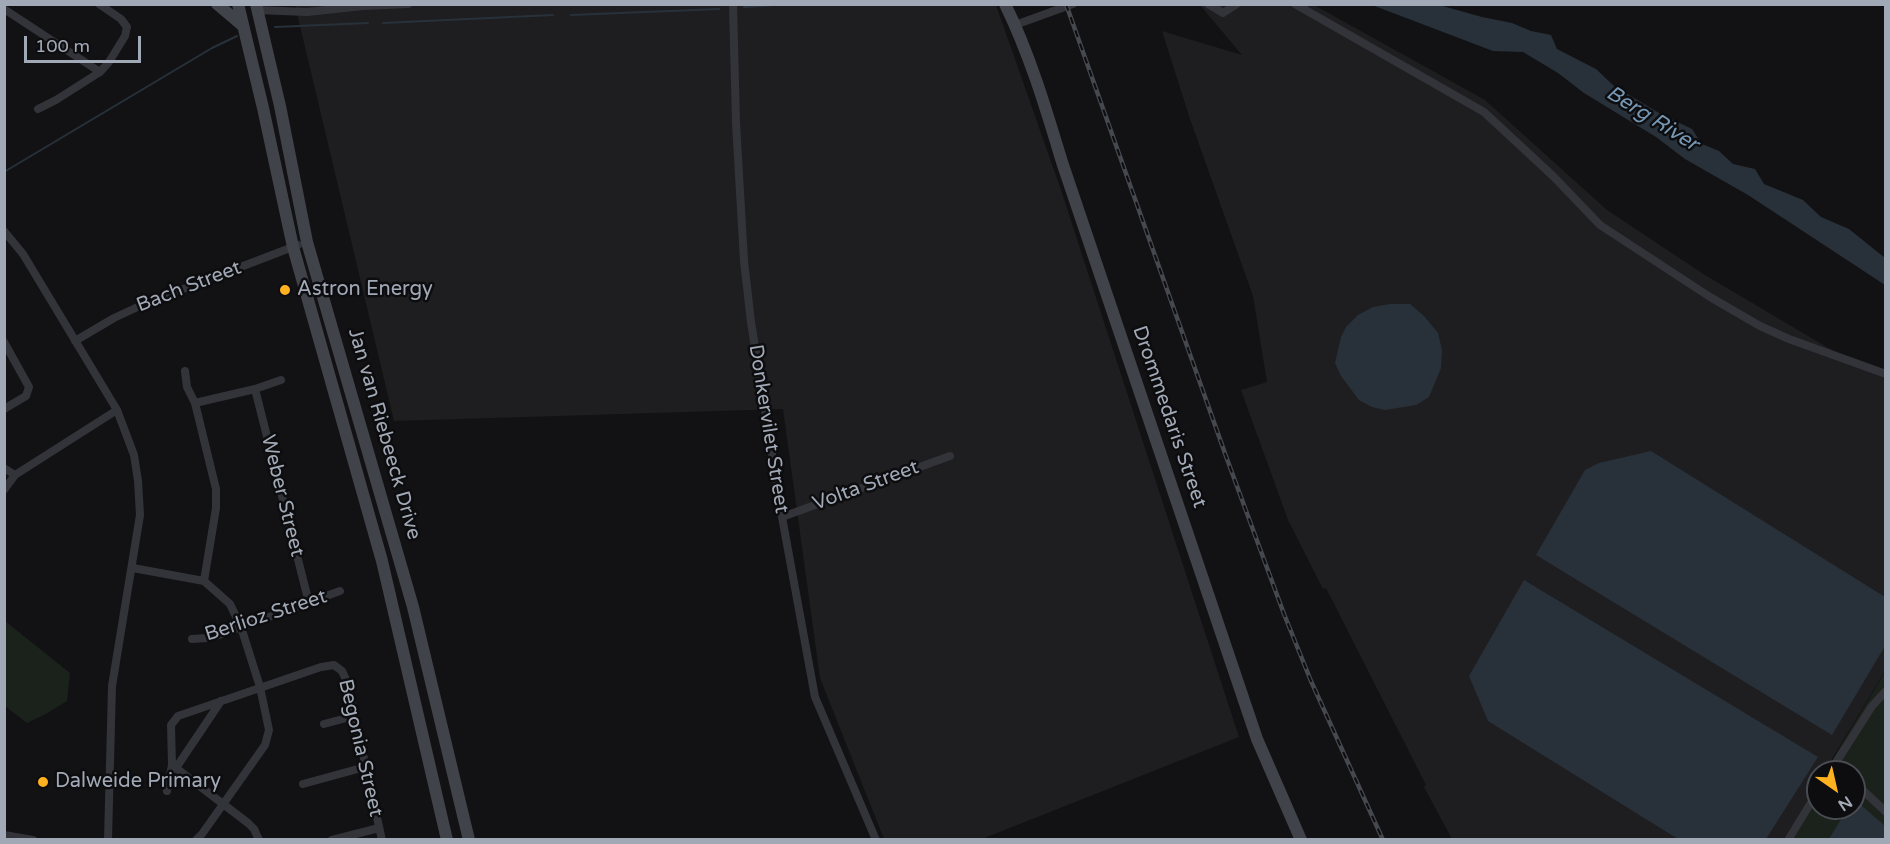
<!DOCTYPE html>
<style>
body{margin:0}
#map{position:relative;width:1890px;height:844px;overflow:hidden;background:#121214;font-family:"Varela Round",sans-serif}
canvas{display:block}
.frame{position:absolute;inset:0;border:6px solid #a2a9b6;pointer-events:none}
.north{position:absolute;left:1806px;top:760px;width:60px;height:60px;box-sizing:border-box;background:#0d0d0f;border:2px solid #494b52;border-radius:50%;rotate:146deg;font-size:16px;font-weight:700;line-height:24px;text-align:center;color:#a2a9b6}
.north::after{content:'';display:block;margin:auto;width:21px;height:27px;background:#ffb11f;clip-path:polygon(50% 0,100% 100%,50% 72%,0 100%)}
.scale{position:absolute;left:24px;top:36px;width:117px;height:27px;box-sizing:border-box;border:3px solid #a2a9b6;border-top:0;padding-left:8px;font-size:18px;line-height:21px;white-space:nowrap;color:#a2a9b6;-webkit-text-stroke:4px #0d0d0f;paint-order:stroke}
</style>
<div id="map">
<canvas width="1890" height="844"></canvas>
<div class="frame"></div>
<div class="north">N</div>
<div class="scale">100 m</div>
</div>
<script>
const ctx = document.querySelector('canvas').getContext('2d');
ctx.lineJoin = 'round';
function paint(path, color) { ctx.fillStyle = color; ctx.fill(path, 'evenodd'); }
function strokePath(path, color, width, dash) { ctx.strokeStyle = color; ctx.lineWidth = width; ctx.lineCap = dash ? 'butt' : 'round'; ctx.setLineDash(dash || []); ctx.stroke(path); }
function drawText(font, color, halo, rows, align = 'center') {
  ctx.font = font + ' "Varela Round",sans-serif'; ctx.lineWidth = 5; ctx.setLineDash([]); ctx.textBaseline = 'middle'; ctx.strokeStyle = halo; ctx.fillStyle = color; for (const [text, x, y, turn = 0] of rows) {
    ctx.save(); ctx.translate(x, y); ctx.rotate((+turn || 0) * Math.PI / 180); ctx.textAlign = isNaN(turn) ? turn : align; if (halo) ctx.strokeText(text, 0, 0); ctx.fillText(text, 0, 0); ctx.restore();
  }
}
const built = new Path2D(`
 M295,5H996L1061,190L1239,737L982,839H884L820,678L783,409L394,421Z
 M1200,5H1314L1485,100L1607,210L1705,275L1825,346L1838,353L1885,371V671L1824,772H1818V783L1784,839H1452L1424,787L1426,785L1326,588L1323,589L1288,520L1241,390L1267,382L1253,296L1189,116L1162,31L1242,55Z`);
const green = new Path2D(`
 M5,621L70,673L67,701L46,714L27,723L5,706Z
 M1885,672V839L1784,840L1818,784V808H1854V772H1825Z`);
const water = new Path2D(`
 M1372,5H1439L1482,17L1512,23L1531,31L1551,35L1557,49L1596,69L1614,86L1659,113L1692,129L1702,144L1719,151L1733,164L1755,169L1764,184L1803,200L1821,217L1849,229L1885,258V285L1748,195L1685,159L1656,137L1584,93L1558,73L1523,52L1493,51Z
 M1390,304H1410L1424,316L1438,333L1442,350L1441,368L1429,397L1416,405L1385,410L1372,407L1359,400L1341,376L1335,363L1341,337L1346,327L1358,315L1373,307Z
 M1651,451L1885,597V646L1832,735L1536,555L1585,470L1599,463Z
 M1524,580L1818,757L1766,839H1678L1488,721L1469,676Z
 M1854,799L1885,826V839H1829L1848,808H1854Z`);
const stream = new Path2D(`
 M744,7L790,4
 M571,15L719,9
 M383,23L553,15
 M275,27L368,23
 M4,172L212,48L237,36`);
const street = new Path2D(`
 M733,4L736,123L744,261L751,322L782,517L815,697L876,840
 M1208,4L1223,13L1237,4
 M1295,4L1484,112L1554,177L1600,225L1710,297L1760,326L1789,339L1886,374
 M4,9L100,72
 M257,10L307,12L363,6L408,4
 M1015,25L1073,4
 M38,109L56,100L100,72L109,62L125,36L127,27L121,19L99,4
 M4,231L23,254L117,410L134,455L138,481L140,515L112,686L108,840
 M75,341L114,318L144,304L298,245
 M4,342L29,387L26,396L4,409
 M185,371L187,387L195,403L216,489V508L204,581
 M255,389L309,603
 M195,403L255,389L281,380
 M4,468L15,475
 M4,490L15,475L117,410
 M782,517L950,456
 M133,568L204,581L230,604L241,627L260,687L269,730L265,745L202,834L196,840
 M192,639L207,638L219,635L340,591
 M324,724L354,716
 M172,765L248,823L254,829L259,840
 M176,768L221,701
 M1830,772L1872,706L1886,691
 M1854,782L1886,812
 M303,784L365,767
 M167,791L172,765L171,725L178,716L321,667L334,665L342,671L347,682L382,840
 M4,835L33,840
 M332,840L379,828
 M1788,840L1818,791`);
const secondary = new Path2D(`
 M217,4L243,26
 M238,4L263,108L293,247L382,561L447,840
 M256,4L280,106L307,242L413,607L469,840
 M1005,4C1030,55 1046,109 1062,162L1257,739L1301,840`);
const rail = new Path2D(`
 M1066,4L1227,459L1284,614L1311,681L1383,840`);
const markers = [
 [285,290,6,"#ffb11f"],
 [43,782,6,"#ffb11f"]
];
const streetNames = [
 ["Bach Street",189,287,-21],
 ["Drommedaris Street",1169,417,71],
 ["Donkervilet Street",768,429,81],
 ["Jan van Riebeeck Drive",384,434,74],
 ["Volta Street",866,486,-20],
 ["Weber Street",282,496,76],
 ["Berlioz Street",266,616,-18],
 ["Begonia Street",360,748,77]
];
const poiNames = [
 ["Astron Energy",297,290],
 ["Dalweide Primary",55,782]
];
const waterNames = [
 ["Berg River",1652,119,32]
];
paint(built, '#1e1e21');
paint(green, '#1a221b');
paint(water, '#283139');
strokePath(stream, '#283139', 2);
strokePath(street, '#33343a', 8);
strokePath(secondary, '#41434a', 12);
strokePath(rail, '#46484f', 4.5);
strokePath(rail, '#0d0d0f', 2, [7]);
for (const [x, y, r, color] of markers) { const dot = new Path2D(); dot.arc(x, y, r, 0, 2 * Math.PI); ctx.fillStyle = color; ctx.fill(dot); strokePath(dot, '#0d0d0f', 2); }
drawText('20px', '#a2a9b6', '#0d0d0f', streetNames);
drawText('20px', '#a2a9b6', '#0d0d0f', poiNames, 'left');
drawText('italic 21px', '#7698b5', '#0d0d0f', waterNames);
</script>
